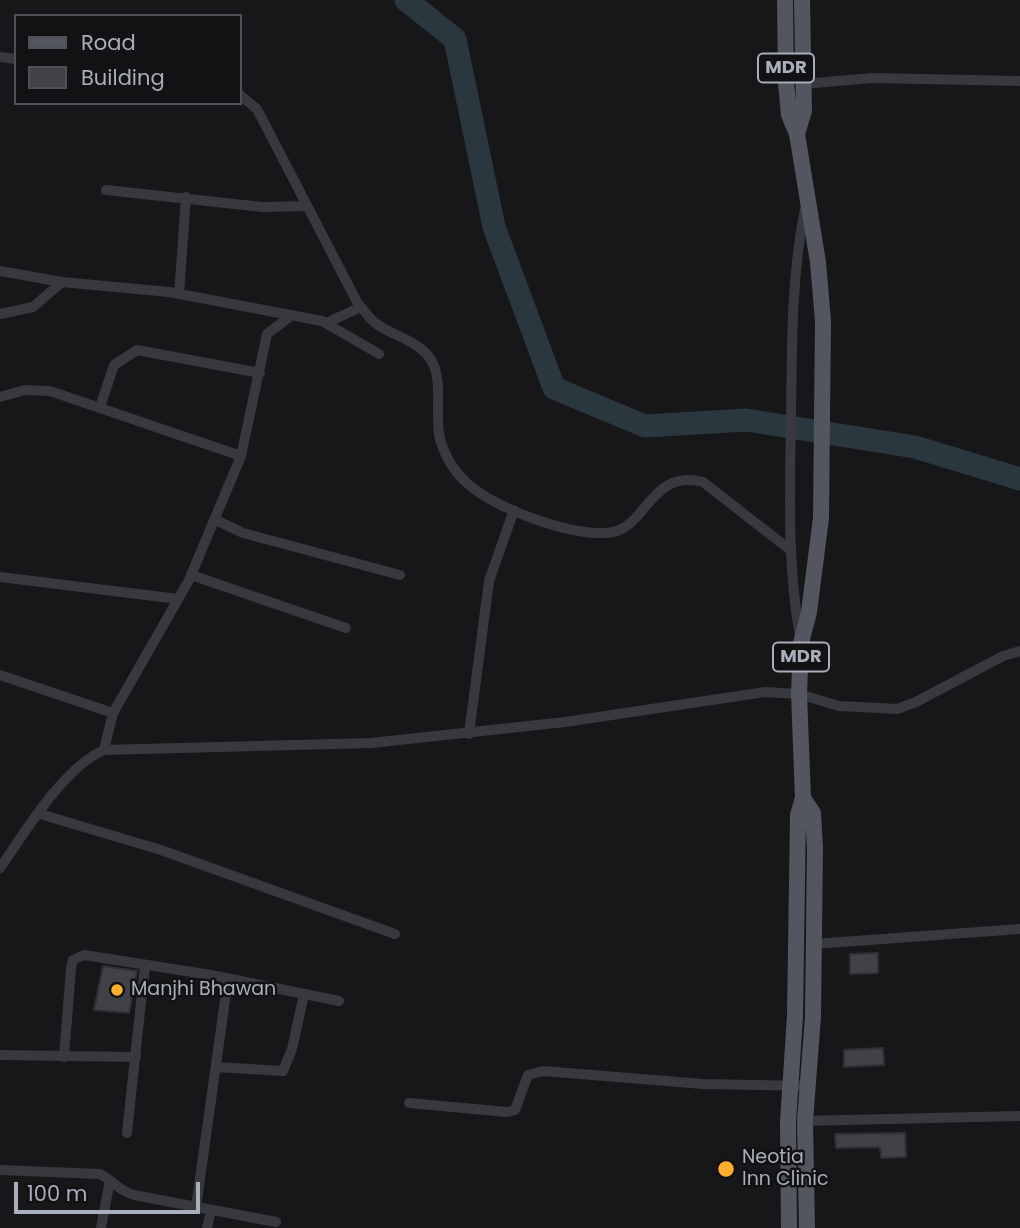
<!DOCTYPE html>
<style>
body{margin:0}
#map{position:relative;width:1020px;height:1228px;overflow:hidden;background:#171719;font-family:Poppins,sans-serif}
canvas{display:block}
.legend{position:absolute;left:14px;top:14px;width:228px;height:91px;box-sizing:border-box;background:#121214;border:2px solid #4e5056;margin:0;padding:9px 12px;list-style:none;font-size:21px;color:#a8aeba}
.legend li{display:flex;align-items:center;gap:14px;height:35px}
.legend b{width:35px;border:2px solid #4e5056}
.scale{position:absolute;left:14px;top:1182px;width:186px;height:32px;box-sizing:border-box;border:4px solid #a8aeba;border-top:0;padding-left:9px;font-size:21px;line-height:24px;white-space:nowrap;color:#a8aeba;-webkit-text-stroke:5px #121214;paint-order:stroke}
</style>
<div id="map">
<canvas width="1020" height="1228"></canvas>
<ul class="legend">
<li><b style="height:9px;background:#53565e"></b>Road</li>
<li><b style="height:19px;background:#414246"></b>Building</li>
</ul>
<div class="scale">100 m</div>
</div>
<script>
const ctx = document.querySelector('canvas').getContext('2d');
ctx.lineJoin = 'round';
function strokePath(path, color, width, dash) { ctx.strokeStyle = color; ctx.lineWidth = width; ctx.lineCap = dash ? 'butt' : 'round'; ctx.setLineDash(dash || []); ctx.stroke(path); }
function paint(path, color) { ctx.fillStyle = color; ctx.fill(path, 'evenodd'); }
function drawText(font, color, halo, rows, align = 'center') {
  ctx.font = font + ' Poppins,sans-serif'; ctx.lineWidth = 5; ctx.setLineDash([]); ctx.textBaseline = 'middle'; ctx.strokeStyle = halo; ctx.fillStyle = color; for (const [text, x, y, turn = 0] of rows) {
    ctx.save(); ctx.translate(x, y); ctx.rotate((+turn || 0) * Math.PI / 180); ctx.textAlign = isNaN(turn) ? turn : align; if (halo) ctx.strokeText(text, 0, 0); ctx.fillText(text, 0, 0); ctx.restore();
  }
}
const river = new Path2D(`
 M406,0L455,39L494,227L554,388L645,426L746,420L915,447L1020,479`);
const building = new Path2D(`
 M878,953V973L850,974V954Z
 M103,966L137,971L129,1013L94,1010Z
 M883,1048L884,1065L844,1067V1050Z
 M905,1133L906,1157L881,1158L880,1147L836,1148L835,1134Z`);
const street = new Path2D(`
 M0,57L16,59
 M803,84L873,78L1020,81
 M240,95L257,109L357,302C364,310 369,319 378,325C396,337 419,341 431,360C444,380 434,415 440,439C445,456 453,471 467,483C496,509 568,535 606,533C647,532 648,468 703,482L789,549
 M106,190L262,207L307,206
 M0,271L62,282L169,292L322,321L379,354
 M179,294L186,197
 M0,314L33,307L62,282
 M326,323L361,307
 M0,397L25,390L50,391L241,456
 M100,407L114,365L137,350L260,373
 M216,520L243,533L400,575
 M191,575L346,628
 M0,577L178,599
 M800,637C787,564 790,491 791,417C792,348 791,277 805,209
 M0,675L113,713
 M469,734L489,581L514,510
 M104,750L113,713L189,580L241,456L267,334L292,315
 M40,814L161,850L395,934
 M0,868C25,832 64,767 104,750L371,743L565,722L765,692L799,694L839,706L897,709L916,702L1003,656L1020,651
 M814,944L1020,929
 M0,1055L136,1057
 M64,1057L71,968L73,960L84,955L211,975L339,1001
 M216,1067L283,1071L292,1049L304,994
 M409,1103L507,1112L515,1110L528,1075L543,1071L703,1084L809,1086
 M802,1121L1020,1116
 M127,1133L145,965
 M0,1170L99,1174C114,1179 114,1189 134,1195L276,1222
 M196,1207L228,979
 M101,1228L110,1180
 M207,1228L211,1210`);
const primary = new Path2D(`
 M785,0L786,83L789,115L797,134L818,262L823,321L821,518L809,612L801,643L799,694L803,798L798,815L795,1016L788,1122L789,1228
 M797,134L804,111L802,0
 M803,798L813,813L815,848L813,1017L805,1121L807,1228`);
const markers = [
 [117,990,7,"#ffaf29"],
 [726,1169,9,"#ffaf29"]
];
const shields = [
 [786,68,56],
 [801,657,56]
];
const shieldNames = [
 ["MDR",786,68],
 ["MDR",801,657]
];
const poiNames = [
 ["Manjhi Bhawan",131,990],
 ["Neotia",742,1158],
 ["Inn Clinic",742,1180]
];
strokePath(river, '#2b373f', 23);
paint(building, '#414246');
strokePath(building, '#313135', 2);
strokePath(street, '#37393f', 10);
strokePath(primary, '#53565e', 16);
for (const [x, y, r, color] of markers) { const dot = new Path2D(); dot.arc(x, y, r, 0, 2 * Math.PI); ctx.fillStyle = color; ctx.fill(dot); strokePath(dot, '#121214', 2.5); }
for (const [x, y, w] of shields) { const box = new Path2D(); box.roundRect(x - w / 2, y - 14.5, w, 29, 5); ctx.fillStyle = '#121214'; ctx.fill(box); strokePath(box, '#a8aeba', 2); }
drawText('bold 18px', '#a8aeba', null, shieldNames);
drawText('19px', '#a8aeba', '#121214', poiNames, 'left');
</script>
